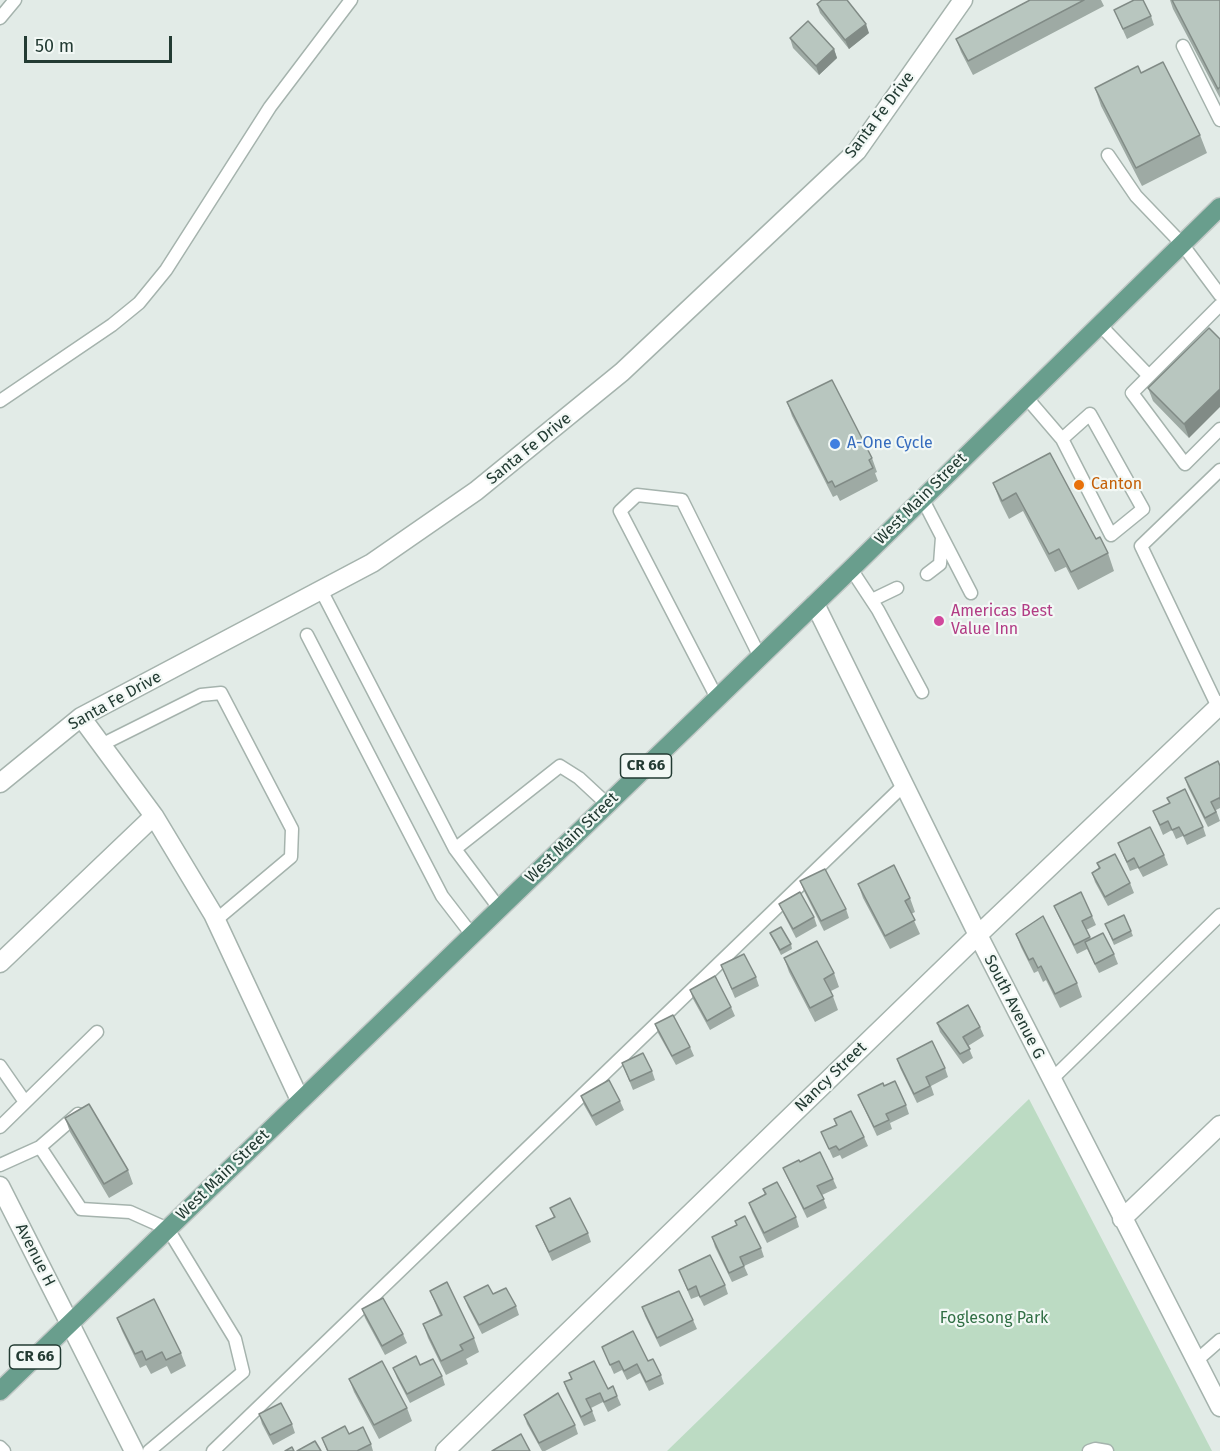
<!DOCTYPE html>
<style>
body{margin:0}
#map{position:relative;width:1220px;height:1451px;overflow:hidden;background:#e2ebe7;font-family:"Fira Sans",sans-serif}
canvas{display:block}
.scale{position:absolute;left:24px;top:36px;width:148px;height:27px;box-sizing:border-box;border:3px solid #233b33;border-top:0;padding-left:8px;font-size:18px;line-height:21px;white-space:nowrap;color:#233b33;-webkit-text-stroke:4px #f2f8f5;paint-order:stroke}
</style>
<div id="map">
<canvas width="1220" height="1451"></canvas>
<div class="scale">50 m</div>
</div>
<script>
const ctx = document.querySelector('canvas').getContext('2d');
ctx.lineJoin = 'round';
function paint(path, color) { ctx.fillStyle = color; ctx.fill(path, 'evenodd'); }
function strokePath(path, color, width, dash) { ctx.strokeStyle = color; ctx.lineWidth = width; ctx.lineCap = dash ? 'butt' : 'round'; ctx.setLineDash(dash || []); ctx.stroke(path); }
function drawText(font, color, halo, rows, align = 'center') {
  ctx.font = font + ' "Fira Sans",sans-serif'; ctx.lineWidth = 4.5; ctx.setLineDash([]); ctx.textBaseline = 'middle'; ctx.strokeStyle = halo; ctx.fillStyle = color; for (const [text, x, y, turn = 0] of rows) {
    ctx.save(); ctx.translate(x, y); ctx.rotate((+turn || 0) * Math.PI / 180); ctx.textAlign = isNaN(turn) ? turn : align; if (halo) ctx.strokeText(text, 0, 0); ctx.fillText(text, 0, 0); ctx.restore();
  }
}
const green = new Path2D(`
 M1029,1099L1212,1451H667Z`);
const service = new Path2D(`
 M0,18L15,0
 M1183,46L1220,120
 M1108,155L1136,196L1182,244L1220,295
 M1220,305L1132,393L1185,464L1220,429
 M1100,325L1149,376
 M1026,397L1062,439L1111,535L1143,509L1090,414L1062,439
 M0,401L112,325L139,303L166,270L270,107L351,0
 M922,498L971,593
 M851,569L878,610L922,692
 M927,574L940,564L942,537
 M321,590L455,849L499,908
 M872,600L897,588
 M307,635L442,896L472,935
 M717,698L620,511L637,495L682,500L760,657
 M1218,707L1141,546L1220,470
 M101,745L201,695L221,693L292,829L291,857L216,920
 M455,849L560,766L579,778L607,804
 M0,1066L25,1102
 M1051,1080L1220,915
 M0,1127L97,1032
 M40,1147L81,1209L130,1212L168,1229L235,1339L243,1372L149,1451
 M0,1165L40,1147L78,1114
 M1196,1361L1220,1340
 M0,1447L4,1451
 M213,1451L904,785
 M1089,1451L1095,1449L1107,1451`);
const minor = new Path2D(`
 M815,604L978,935L1220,1407
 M81,717L154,816L213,914L300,1100
 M0,783L81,717L372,563L476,491L622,372L857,151L963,0
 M0,963L154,816
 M0,1186L70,1324
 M1122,1219L1220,1125
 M445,1451L978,935L1220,705`);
const tertiary = new Path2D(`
 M70,1324L134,1451`);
const primary = new Path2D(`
 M0,1391L851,569L1220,207`);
const wall = new Path2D(`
 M1030,0H1101L1104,6L973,75L961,52L956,39Z
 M1170,0H1220V98L1173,9Z
 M817,4L869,33L849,49L820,13Z
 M1114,10L1151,16L1154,25L1127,39Z
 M790,38L834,49L837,58L819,75L793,48Z
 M1141,73L1200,135L1207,153L1142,186L1101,106L1095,88Z
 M1209,328L1189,438L1153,401L1148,388Z
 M787,402L872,458L877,472L875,473L878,481L840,501L837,495L833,497L792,416Z
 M1050,453L1096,539L1108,553L1114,571L1078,590L1066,567L1055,572L1023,511L1009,519L1000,501L993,483Z
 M1220,766V808L1216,810L1220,821L1208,827L1188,787L1185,778Z
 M1153,811L1203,827L1206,836L1187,845L1183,836L1176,839L1172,830L1163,835Z
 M1118,843L1164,855L1168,865L1143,877L1138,868L1130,871Z
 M1097,863L1130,883L1134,893L1108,906L1095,882L1092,873L1099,869Z
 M800,881L846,909L849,918L824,931L804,891Z
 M858,884L910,898L915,912L911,914L920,934L890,949L863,898Z
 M779,904L814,917L817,926L796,938L783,913Z
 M1054,906L1092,916L1096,925L1086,930L1091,939L1114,954L1118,964L1099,973L1087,949L1077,954L1058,915Z
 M1105,924L1131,931L1133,936L1114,945Z
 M770,933L791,944L792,949L781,955Z
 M1016,934L1077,983L1082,997L1060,1008L1046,980L1043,982L1038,971L1034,973L1021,947Z
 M784,958L834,973L839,987L831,991L838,1010L815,1022L789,972Z
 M721,965L756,977L759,986L735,998Z
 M690,990L731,1007L735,1016L710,1030L693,999Z
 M937,1023L980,1027L984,1036L968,1046L973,1058L963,1064L940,1032Z
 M655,1024L690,1047L694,1056L676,1065L658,1033Z
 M897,1059L945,1068L948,1077L931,1086L934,1095L917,1103L900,1068Z
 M622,1063L652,1071L655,1080L633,1090Z
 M884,1086L906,1105L909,1114L890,1123L892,1129L877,1136L862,1104L858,1095Z
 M581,1096L620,1101L624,1110L596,1126L584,1105Z
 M65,1118L128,1170L133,1184L109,1198L70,1132Z
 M834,1119L864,1137L868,1146L842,1159L840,1155L833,1158L821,1132L836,1125Z
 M800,1162L833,1179L837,1188L822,1195L827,1208L807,1218L787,1177L783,1168Z
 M763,1189L796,1217L799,1227L767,1243L752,1212L749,1203L765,1195Z
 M550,1208L588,1233L591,1242L552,1261L536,1226L554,1218Z
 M737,1225L761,1248L764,1257L744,1266L748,1275L732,1282L715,1247L712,1237Z
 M679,1270L725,1285L728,1294L704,1306L699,1296L691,1299Z
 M430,1291L474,1338L479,1352L466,1359L468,1364L446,1375L428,1338L423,1324L440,1315Z
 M493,1294L516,1306L519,1315L482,1334L468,1307L464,1297Z
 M642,1307L693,1320L697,1329L660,1347L645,1316Z
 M362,1309L403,1334L407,1343L385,1355L365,1318Z
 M117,1318L181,1353L186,1366L171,1374L167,1366L151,1374L146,1365L140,1368L122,1331Z
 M602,1347L648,1361L661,1375L664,1384L649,1391L640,1373L627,1380L622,1370L614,1374Z
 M420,1365L442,1376L445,1385L410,1403L397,1378L393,1368Z
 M569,1373L608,1389L617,1396L621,1405L608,1412L603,1402L591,1408L596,1421L584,1426L567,1391L564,1382L571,1379Z
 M349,1379L407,1408L412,1421L379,1439L354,1392Z
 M259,1414L292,1424L295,1433L273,1445L262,1424Z
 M524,1415L575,1425L578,1434L545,1451H542L527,1424Z
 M349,1434L371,1444L373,1451H327L322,1438Z`);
const shadedWall = new Path2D(`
 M866,24L869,33L849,49L845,40Z
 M834,49L837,58L819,75L816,66Z
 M1220,389V407L1189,438L1184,424Z`);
const building = new Path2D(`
 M822,0H847L866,24L845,40L817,4Z
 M1030,0H1084L968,61L956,39Z
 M1134,0H1143L1151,16L1123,29L1114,10Z
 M1172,0H1220V87L1218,89Z
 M808,21L834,49L816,66L790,38Z
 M1163,62L1200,135L1136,168L1095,88L1138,66L1141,73Z
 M1209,328L1220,339V389L1184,424L1148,388Z
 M832,380L872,458L869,460L873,468L835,487L832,481L828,483L787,402Z
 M1050,453L1096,539L1100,537L1108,553L1071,572L1059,549L1049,554L1016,493L1002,501L993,483Z
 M1218,761L1220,766V799L1219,798L1211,802L1216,812L1205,818L1185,778Z
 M1185,789L1203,827L1184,836L1179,827L1172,830L1168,821L1160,825L1153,811L1170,803L1167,798Z
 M1150,827L1164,855L1139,868L1134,858L1127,862L1118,843Z
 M1115,854L1130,883L1105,897L1092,873L1100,868L1097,863Z
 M894,865L910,898L905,901L915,920L885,936L858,884Z
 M825,869L846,909L821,921L800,881Z
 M800,892L814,917L793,929L779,904Z
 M1081,892L1092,916L1082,921L1090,937L1074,945L1054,906Z
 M1124,915L1131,931L1113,940L1105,924Z
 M1043,916L1077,983L1055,994L1041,966L1038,968L1033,958L1029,960L1016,934Z
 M781,927L791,944L780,950L770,933Z
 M1103,933L1114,954L1095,964L1085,942Z
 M817,941L834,973L824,979L833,996L810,1008L784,958Z
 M744,954L756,977L732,989L721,965Z
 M715,976L731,1007L707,1021L690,990Z
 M968,1005L980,1027L963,1037L970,1049L960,1054L937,1023Z
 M673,1015L690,1047L672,1056L655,1024Z
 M932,1041L945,1068L926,1077L930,1086L914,1094L897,1059Z
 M643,1053L652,1071L630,1081L622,1063Z
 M609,1080L620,1101L592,1116L581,1096Z
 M895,1081L906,1105L886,1114L889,1120L874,1127L858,1095L883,1083L884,1086Z
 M89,1104L128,1170L104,1184L65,1118Z
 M851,1111L864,1137L839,1150L836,1146L829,1149L821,1132L837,1125L834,1119Z
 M820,1152L833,1179L817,1186L824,1199L804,1209L783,1168L799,1160L800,1162Z
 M777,1182L796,1217L764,1233L749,1203L766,1194L763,1189Z
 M570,1198L588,1233L549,1252L536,1226L555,1217L550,1208Z
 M745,1216L761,1248L740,1257L744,1266L729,1273L712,1237L737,1225L735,1221Z
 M710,1255L725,1285L700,1297L696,1286L688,1290L679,1270Z
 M447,1282L474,1338L460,1345L463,1350L441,1361L423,1324L442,1315L430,1291Z
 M488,1285L493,1294L506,1288L516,1306L479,1325L464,1297Z
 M679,1291L693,1320L657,1338L642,1307Z
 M383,1298L403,1334L382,1346L362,1309Z
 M154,1299L181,1353L166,1360L162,1352L146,1360L142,1351L135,1354L117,1318Z
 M633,1331L648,1361L653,1359L661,1375L646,1382L637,1364L624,1371L619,1361L610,1365L602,1347Z
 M416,1356L420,1365L433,1359L442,1376L407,1394L393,1368Z
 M382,1361L407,1408L374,1425L349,1379Z
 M594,1361L608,1389L613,1386L617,1396L604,1402L600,1393L586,1399L592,1411L581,1417L564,1382L572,1379L569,1373Z
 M558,1393L575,1425L539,1443L524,1415Z
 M281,1403L292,1424L270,1435L259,1414Z
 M345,1426L349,1434L363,1427L371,1444L357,1451H328L322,1438Z
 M521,1434L530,1451H492Z
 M315,1441L321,1451H297Z
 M292,1447L294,1451H285Z`);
const markers = [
 [835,444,6,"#3f7fe0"],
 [1079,485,6,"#e8710a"],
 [939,621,6,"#d1479c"]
];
const shields = [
 [646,766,51],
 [35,1357,51]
];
const shieldNames = [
 ["CR 66",646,766],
 ["CR 66",35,1357]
];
const streetNames = [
 ["Santa Fe Drive",880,115,-53],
 ["Santa Fe Drive",529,449,-39],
 ["West Main Street",921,499,-45],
 ["Santa Fe Drive",115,701,-29],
 ["West Main Street",572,838,-44],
 ["South Avenue G",1014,1007,63],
 ["Nancy Street",831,1077,-44],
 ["West Main Street",223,1175,-44],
 ["Avenue H",35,1255,63]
];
const shopNames = [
 ["A-One Cycle",847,444]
];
const foodNames = [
 ["Canton",1091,485]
];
const hotelNames = [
 ["Americas Best",951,612],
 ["Value Inn",951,630]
];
const parkNames = [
 ["Foglesong Park",994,1319]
];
paint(green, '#bcdbc3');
strokePath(service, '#a5b3ad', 15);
strokePath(minor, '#a5b3ad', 21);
strokePath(tertiary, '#a5b3ad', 21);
strokePath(primary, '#c1c8c6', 21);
strokePath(service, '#fff', 12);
strokePath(minor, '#fff', 18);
strokePath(tertiary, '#fff', 18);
strokePath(primary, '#699e8d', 18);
paint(wall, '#9eaaa4');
paint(shadedWall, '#818b86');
paint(building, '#b8c6bf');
strokePath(building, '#818b86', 1.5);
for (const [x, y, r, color] of markers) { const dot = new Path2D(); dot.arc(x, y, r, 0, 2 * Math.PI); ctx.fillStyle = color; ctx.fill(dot); strokePath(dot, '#f2f8f5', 2); }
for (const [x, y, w] of shields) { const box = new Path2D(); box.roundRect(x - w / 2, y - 12, w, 24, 4.5); ctx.fillStyle = '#f2f8f5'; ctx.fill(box); strokePath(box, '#233b33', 1.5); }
drawText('bold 15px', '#233b33', null, shieldNames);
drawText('16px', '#233b33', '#f2f8f5', streetNames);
drawText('16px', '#366cbe', '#f2f8f5', shopNames, 'left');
drawText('16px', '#c56008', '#f2f8f5', foodNames, 'left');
drawText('16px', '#b23c85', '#f2f8f5', hotelNames, 'left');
drawText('16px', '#306f44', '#f2f8f5', parkNames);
</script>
